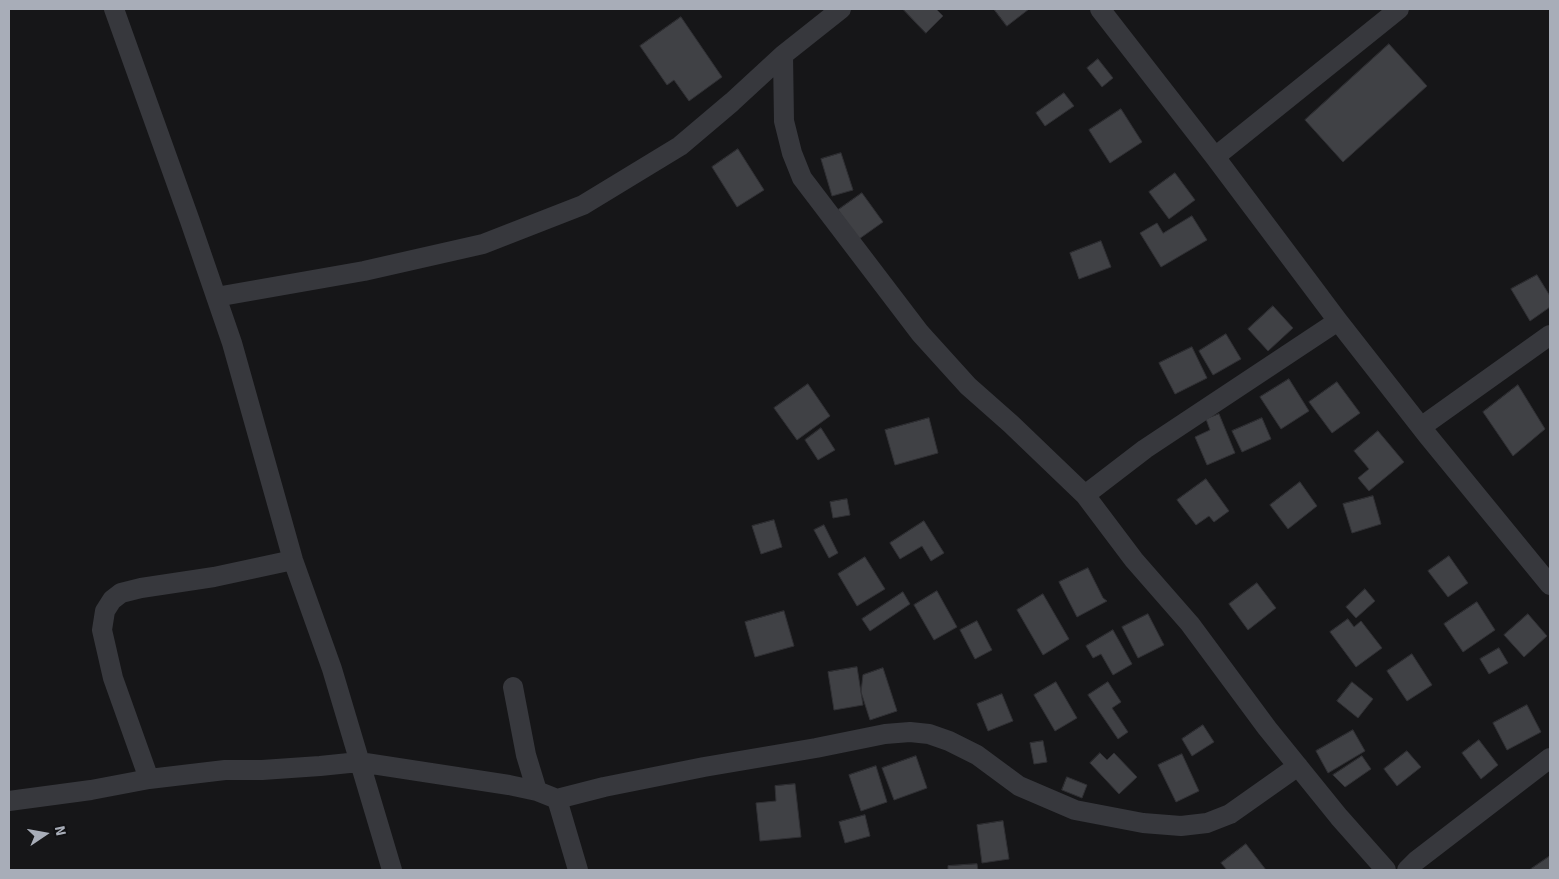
<!DOCTYPE html>
<style>
body{margin:0}
#map{position:relative;width:1559px;height:879px;overflow:hidden;background:#161618;font-family:Signika,sans-serif}
canvas{display:block}
.frame{position:absolute;inset:0;border:10px solid #a8adb8;pointer-events:none}
.north{position:absolute;left:20px;top:809px;width:50px;height:50px;-webkit-text-stroke:4px #111113;paint-order:stroke;rotate:78deg;font-size:14px;font-weight:700;line-height:20px;text-align:center;color:#a8adb8}
.north::after{content:'';display:block;margin:auto;width:18px;height:22px;background:#a8adb8;clip-path:polygon(50% 0,100% 100%,50% 72%,0 100%)}
</style>
<div id="map">
<canvas width="1559" height="879"></canvas>
<div class="frame"></div>
<div class="north">N</div>
</div>
<script>
const ctx = document.querySelector('canvas').getContext('2d');
ctx.lineJoin = 'round';
function paint(path, color) { ctx.fillStyle = color; ctx.fill(path, 'evenodd'); }
function strokePath(path, color, width, dash) { ctx.strokeStyle = color; ctx.lineWidth = width; ctx.lineCap = dash ? 'butt' : 'round'; ctx.setLineDash(dash || []); ctx.stroke(path); }
const building = new Path2D(`
 M903,9H936L943,16L926,33Z
 M994,9H1029L1007,26Z
 M681,17L722,77L689,101L674,80L667,85L640,46Z
 M1389,44L1427,86L1343,162L1305,120Z
 M1098,59L1113,78L1102,87L1087,68Z
 M1064,93L1074,106L1045,126L1036,113Z
 M1121,109L1142,142L1110,163L1089,130Z
 M738,149L764,190L737,207L712,167Z
 M841,153L853,190L832,196L821,159Z
 M1175,173L1195,200L1169,219L1149,192Z
 M862,193L883,222L859,239L838,210Z
 M1192,216L1207,240L1161,267L1140,233L1157,223L1163,233Z
 M1101,241L1111,267L1079,279L1070,253Z
 M1537,275L1550,296V307L1530,321L1511,289Z
 M1273,306L1293,328L1268,351L1248,329Z
 M1226,334L1241,359L1213,375L1199,351Z
 M1192,347L1207,378L1175,394L1159,363Z
 M1289,379L1309,411L1281,429L1260,397Z
 M1337,382L1360,413L1332,433L1309,402Z
 M808,384L830,416L797,440L774,408Z
 M1518,385L1545,429L1513,456L1483,412Z
 M1219,414L1235,453L1207,465L1195,437L1210,430L1206,419Z
 M929,418L938,453L895,465L885,430Z
 M1262,418L1271,439L1242,452L1232,431Z
 M821,428L835,450L818,460L805,440Z
 M1378,431L1404,462L1369,491L1358,478L1369,469L1354,451Z
 M1206,479L1229,511L1214,522L1209,516L1196,525L1177,500Z
 M1300,482L1317,506L1288,529L1270,505Z
 M1373,496L1381,524L1352,533L1343,504Z
 M847,499L850,515L833,518L830,502Z
 M774,520L782,547L761,554L752,526Z
 M924,521L944,553L931,561L922,546L900,559L890,543Z
 M824,525L838,553L829,558L814,530Z
 M1449,556L1468,583L1448,597L1428,571Z
 M865,557L885,589L857,606L838,574Z
 M1088,568L1103,598L1107,601L1077,617L1059,582Z
 M1257,583L1276,608L1248,630L1229,604Z
 M1365,589L1375,601L1356,618L1346,607Z
 M937,591L957,627L934,640L914,605Z
 M903,592L910,604L870,631L862,619Z
 M1043,594L1069,639L1043,655L1017,610Z
 M1477,602L1495,630L1463,652L1444,624Z
 M784,611L794,646L755,657L745,622Z
 M1148,614L1164,645L1138,658L1122,627Z
 M1528,614L1547,636L1524,657L1504,635Z
 M1348,619L1354,627L1361,621L1382,648L1356,667L1330,632Z
 M977,621L992,650L975,659L960,630Z
 M1113,630L1132,664L1113,675L1101,654L1093,658L1086,646Z
 M1499,648L1508,663L1489,674L1480,659Z
 M1412,654L1432,685L1407,701L1387,671Z
 M857,667L863,705L834,710L828,672Z
 M883,668L897,711L870,720L861,692L863,675Z
 M1056,682L1077,718L1055,731L1034,695Z
 M1108,682L1121,702L1112,708L1128,732L1118,739L1088,695Z
 M1352,682L1373,699L1358,718L1337,701Z
 M1002,694L1013,721L988,731L977,704Z
 M1527,705L1541,732L1507,750L1493,723Z
 M1203,725L1214,742L1192,756L1182,739Z
 M1353,730L1365,751L1328,773L1316,751Z
 M1479,740L1498,765L1481,779L1462,753Z
 M1043,741L1047,762L1034,764L1030,743Z
 M1407,751L1421,767L1397,786L1384,769Z
 M1100,753L1107,760L1114,753L1137,777L1119,794L1090,763Z
 M1182,754L1199,791L1176,802L1158,765Z
 M916,756L927,788L894,800L882,768Z
 M1362,756L1371,769L1345,787L1333,775Z
 M876,766L887,802L861,811L849,775Z
 M1067,777L1087,785L1082,798L1062,790Z
 M795,784L801,837L760,841L756,803L776,801L775,786Z
 M865,815L870,836L845,843L839,822Z
 M1003,821L1009,859L982,863L977,825Z
 M1246,844L1266,870H1227L1221,863Z
 M1550,856V870H1532L1531,869Z
 M977,864L978,870H948V866Z`);
const minor = new Path2D(`
 M114,9L190,221L232,343L293,560L332,669L392,870
 M1100,9L1215,157L1338,321L1428,436L1550,585
 M783,55L784,121L792,153L802,178L920,333L968,386L1011,424L1085,495L1134,560L1190,624L1267,728L1339,817L1386,870
 M1215,157L1399,9
 M216,297L364,271L483,244L583,205L680,146L732,102L783,55L841,9
 M1421,427L1550,335
 M1085,495L1145,449L1338,321
 M513,687L526,755L537,791
 M149,779L113,678L102,630L105,611L112,600L121,593L141,588L214,577L293,560
 M557,799L578,870
 M9,801L91,790L149,779L225,770H262L320,766L359,762L509,785L537,791L557,799L604,787L704,767L816,748L885,734L910,732L929,734L949,741L977,755L1019,786L1075,810L1143,823L1181,826L1207,823L1230,814L1298,766
 M1407,870L1416,861L1550,758`);
paint(building, '#404145');
strokePath(building, '#303034', 1);
strokePath(minor, '#37383d', 20);
</script>
